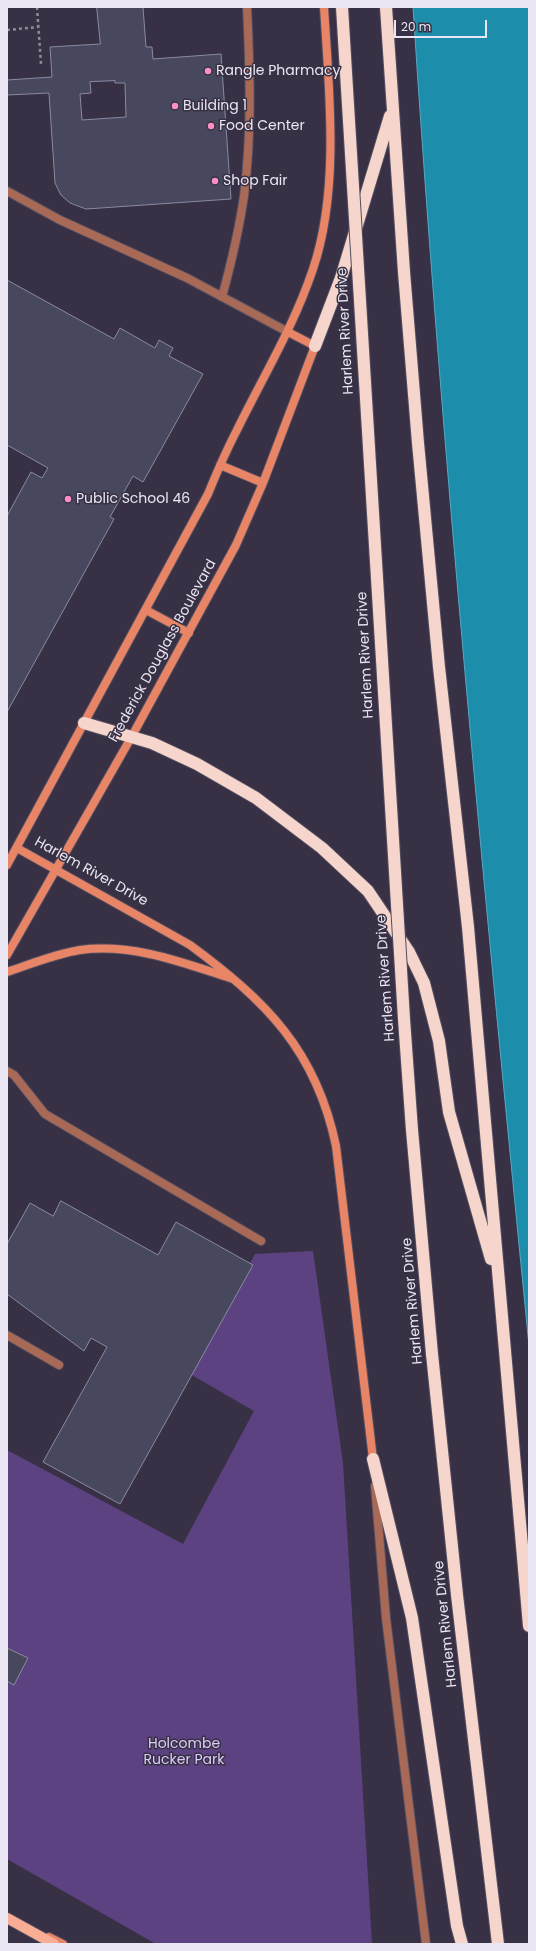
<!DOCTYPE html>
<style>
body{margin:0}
#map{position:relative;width:536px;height:1951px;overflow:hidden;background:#383145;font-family:Poppins,sans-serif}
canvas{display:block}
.frame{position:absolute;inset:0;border:8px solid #e9e5f2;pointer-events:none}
.scale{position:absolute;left:394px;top:20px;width:93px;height:18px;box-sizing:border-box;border:2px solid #e9e5f2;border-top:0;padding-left:5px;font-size:12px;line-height:14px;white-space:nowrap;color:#e9e5f2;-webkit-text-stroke:3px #383145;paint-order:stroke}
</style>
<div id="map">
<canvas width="536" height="1951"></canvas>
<div class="frame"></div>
<div class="scale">20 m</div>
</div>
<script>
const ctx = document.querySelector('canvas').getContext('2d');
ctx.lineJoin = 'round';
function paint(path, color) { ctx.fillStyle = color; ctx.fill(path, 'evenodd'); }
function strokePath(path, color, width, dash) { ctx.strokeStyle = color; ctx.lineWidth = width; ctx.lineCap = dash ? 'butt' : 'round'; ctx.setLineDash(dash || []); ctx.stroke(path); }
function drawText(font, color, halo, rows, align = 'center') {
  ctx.font = font + ' Poppins,sans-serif'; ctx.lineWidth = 3; ctx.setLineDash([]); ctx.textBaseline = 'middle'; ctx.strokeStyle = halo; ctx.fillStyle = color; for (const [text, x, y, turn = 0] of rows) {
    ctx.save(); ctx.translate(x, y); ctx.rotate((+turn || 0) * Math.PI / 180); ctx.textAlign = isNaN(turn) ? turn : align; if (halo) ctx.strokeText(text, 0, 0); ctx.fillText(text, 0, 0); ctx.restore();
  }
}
const green = new Path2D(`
 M313,1251L343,1463L372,1944H156L7,1859V1450L183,1544L254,1411L190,1374L255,1254Z`);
const water = new Path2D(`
 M413,7H529V1346C485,900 442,454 413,7Z`);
const building = new Path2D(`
 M97,7H143L146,47H152L153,59L221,54L231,199L86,209L70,203L61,195L55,183L49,93L7,95V80L52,77L50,47L100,44ZM115,81V83H125L126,117L82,120L80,94L91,93L90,82Z
 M7,280L114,339L120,328L155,348L159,340L173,348L169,356L203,374L143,482L133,476L110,517L114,519L7,712V516L31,472L42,478L48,468L7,445Z
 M61,1201L158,1255L176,1222L253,1265L120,1504L43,1462L107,1347L91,1338L84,1351L7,1294V1244L30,1203L53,1216Z
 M7,1648L28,1658L14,1685L7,1681Z`);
const path = new Path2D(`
 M37,7L41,64
 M7,30L38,27`);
const lane = new Path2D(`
 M7,191L60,220L187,278L288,332
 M222,297C231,264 239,230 244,196C252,134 250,70 247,7
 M7,1071L14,1075L45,1114L261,1241
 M7,1335L59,1365`);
const street = new Path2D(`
 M375,1486L386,1618L426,1944`);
const secondary = new Path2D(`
 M220,465L263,483
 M146,610L189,633
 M17,848L190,945C266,1001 316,1050 336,1146L373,1459
 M7,865L208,494C217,472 226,451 237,430C263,377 294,326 313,269C340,190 329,89 324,7
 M7,955L132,736L236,545L263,483L315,346L288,332
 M7,972C31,964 55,954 80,950C133,943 184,963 233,979
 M49,1937L63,1944`);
const primary = new Path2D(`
 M7,1918L54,1944`);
const highway = new Path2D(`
 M386,7L404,272L418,443L439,667L468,927L529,1626
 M315,346L341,278L390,116
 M84,723L152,743L197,764L256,798L322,848L368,891L409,952L424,983L439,1041L449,1112L491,1259
 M432,1354L457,1595L498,1944
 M373,1459L412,1618L457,1926L462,1944`);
const highwayBridge = new Path2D(`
 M342,7L404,1019L412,1130L432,1354`);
const markers = [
 [208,71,4,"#fb8fc4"],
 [175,106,4,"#fb8fc4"],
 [211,126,4,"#fb8fc4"],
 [215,181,4,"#fb8fc4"],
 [68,499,4,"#fb8fc4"]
];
const poiNames = [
 ["Rangle Pharmacy",216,71],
 ["Building 1",183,106],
 ["Food Center",219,126],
 ["Shop Fair",223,181],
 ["Public School 46",76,499]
];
const streetNames = [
 ["Harlem River Drive",346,331,-93],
 ["Frederick Douglass Boulevard",163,651,-61],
 ["Harlem River Drive",366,655,-93],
 ["Harlem River Drive",91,872,29],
 ["Harlem River Drive",386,978,-94],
 ["Harlem River Drive",413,1301,-95],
 ["Harlem River Drive",446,1624,-96]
];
const parkNames = [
 ["Holcombe",184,1744],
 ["Rucker Park",184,1760]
];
paint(green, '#5d4282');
paint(water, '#1d8dac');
strokePath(water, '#5aa7c1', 1);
paint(building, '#47475d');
strokePath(building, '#898ba3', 1);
strokePath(lane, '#544e61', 10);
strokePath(street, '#544e61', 10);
strokePath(secondary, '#544e61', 10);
strokePath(primary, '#544e61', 12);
strokePath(highway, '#544e61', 14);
strokePath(path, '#8f899a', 2.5, [3, 3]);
strokePath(lane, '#a86a56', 8);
strokePath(street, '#a86a56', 8);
strokePath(secondary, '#e88566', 8);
strokePath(primary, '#faad95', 10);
strokePath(highway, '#f6d6cc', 12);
strokePath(highwayBridge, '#544e61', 14, []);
strokePath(highwayBridge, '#f6d6cc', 12);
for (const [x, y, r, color] of markers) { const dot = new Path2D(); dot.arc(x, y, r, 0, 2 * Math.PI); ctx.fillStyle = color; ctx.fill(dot); strokePath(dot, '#383145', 1.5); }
drawText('14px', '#e9e5f2', '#383145', poiNames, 'left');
drawText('14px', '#e9e5f2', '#383145', streetNames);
drawText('14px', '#ddcdfa', '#383145', parkNames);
</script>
